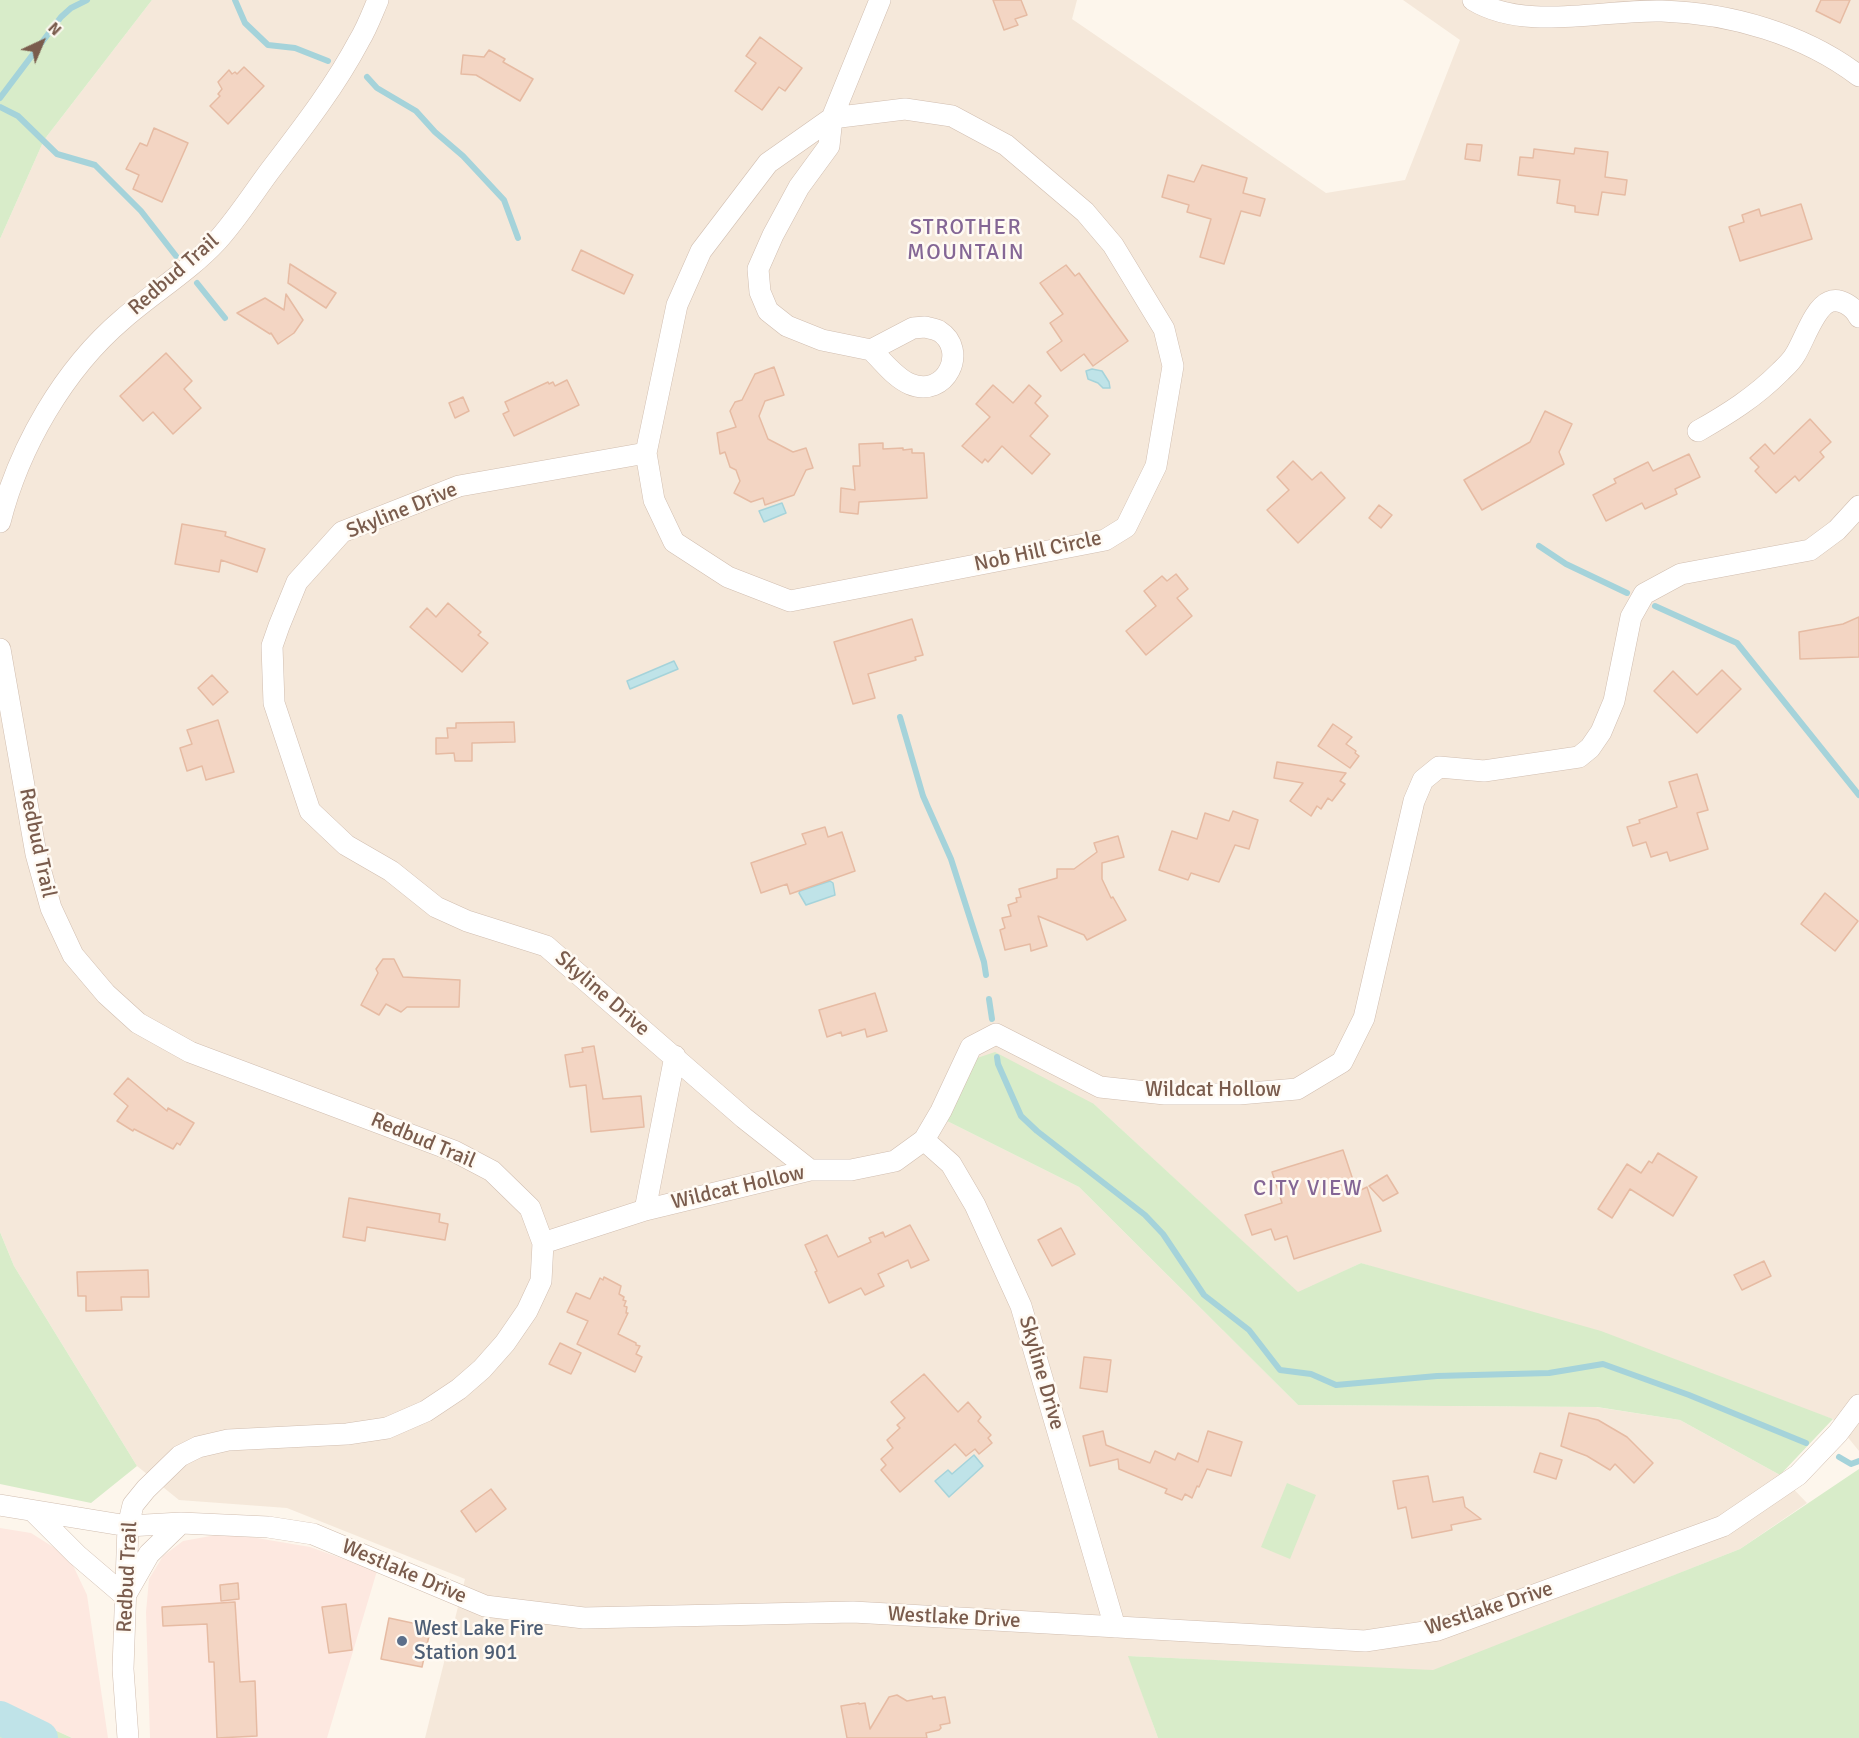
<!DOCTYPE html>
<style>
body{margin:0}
#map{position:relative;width:1859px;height:1738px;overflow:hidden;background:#fdf6ec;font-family:Signika,sans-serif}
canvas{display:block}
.north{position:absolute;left:12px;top:12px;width:60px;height:60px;-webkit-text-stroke:4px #fffaf3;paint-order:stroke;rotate:44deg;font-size:16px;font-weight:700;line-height:24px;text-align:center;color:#7a5c4d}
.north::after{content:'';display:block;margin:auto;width:21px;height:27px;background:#7a5c4d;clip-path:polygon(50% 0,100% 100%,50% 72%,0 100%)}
</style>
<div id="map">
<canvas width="1859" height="1738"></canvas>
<div class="north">N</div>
</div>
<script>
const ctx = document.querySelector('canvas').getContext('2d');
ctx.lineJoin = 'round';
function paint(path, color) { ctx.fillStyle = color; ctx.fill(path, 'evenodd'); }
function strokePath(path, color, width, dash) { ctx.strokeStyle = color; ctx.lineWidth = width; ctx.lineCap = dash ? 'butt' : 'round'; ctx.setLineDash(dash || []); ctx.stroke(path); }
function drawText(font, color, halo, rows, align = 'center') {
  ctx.font = font + ' Signika,sans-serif'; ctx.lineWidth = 5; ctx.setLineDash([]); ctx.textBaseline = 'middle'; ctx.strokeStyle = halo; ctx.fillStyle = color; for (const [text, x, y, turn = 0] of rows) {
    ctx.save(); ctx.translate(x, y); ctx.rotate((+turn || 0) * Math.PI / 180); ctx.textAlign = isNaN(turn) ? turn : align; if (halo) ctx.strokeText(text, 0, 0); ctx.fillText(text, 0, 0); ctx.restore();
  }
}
const residential = new Path2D(`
 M152,0H1077L1072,19L1326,193L1405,180L1460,40L1403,0H1859V1451L1833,1419L1361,1263L1298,1293L1094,1104L947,1121L1079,1187L1298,1405L1596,1407L1680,1420L1780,1475L1807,1503L1740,1549L1433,1671L1129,1656L1158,1738H425L465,1579L287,1508L179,1500L137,1466L14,1266L0,1232V239L44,140Z`);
const commercial = new Path2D(`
 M0,1528L31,1533L69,1557L87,1595L108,1738H72L0,1705Z
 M227,1533L310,1547L377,1571L327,1738H150L146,1612L149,1579L163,1556L183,1541Z`);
const green = new Path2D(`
 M0,0H152L44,140L0,239Z
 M995,1052L1094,1104L1298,1292L1361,1263L1601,1331L1833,1419L1780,1475L1680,1420L1597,1407L1298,1405L1079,1187L947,1121L977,1058Z
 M0,1232L14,1266L137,1466L91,1503L0,1484Z
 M1859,1469V1738H1158L1128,1656L1433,1670L1740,1549Z
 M1287,1483L1316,1495L1290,1559L1261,1547Z
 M0,1705L72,1738H0Z`);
const water = new Path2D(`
 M1092,369L1102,371L1109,382L1110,388H1103L1098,383L1088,379L1086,371Z
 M782,503L786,513L764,522L759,511Z
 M674,661L678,669L630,689L627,681Z
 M830,881L833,883L835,895L806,905L799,893L800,891Z
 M974,1455L983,1466L949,1497L935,1481L948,1470L952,1474Z`);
const stream = new Path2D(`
 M235,0L245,23L268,45L295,48L328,61
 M367,77L377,88L416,111L435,132L463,156L504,200L518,238
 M0,98L61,17L71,8L87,0
 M0,107L18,116L57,154L95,165L141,211L176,256
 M197,283L225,318
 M1539,546L1566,564L1627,593
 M1655,606L1737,643L1859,795
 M900,717L923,796L951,859L984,962L986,975
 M989,999L992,1019
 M997,1057L998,1064L1021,1116L1037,1131L1145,1215L1163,1234L1204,1295L1249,1330L1280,1370L1311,1374L1336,1385L1437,1376L1549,1373L1603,1364L1689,1395L1806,1443
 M1839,1457L1851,1464L1859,1461`);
const river = new Path2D(`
 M0,1718L41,1738`);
const building = new Path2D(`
 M993,0H1021L1027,15L1015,19L1018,25L1004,30Z
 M1821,0H1850L1840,23L1816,11Z
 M760,37L802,68L785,91L779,87L762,110L735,91L756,63L746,56Z
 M489,50L505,59L503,62L533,79L520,101L476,75L461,74L463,55L484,57Z
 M244,67L264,86L228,124L210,106L220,96L218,94L222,89L218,82L229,70L232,74L235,72L237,74Z
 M154,128L188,143L162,202L133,189L139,175L126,169L140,143L147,146Z
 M1467,144L1482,145L1480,161L1465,159Z
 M1575,148L1608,152L1605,177L1627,180L1625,195L1602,192L1598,215L1575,212V206L1557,203L1560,180L1518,175L1520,157L1533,158L1534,149L1574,154Z
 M1202,165L1247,178L1243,193L1265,199L1260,216L1241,211L1224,264L1200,257L1211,219L1187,212L1189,205L1162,197L1168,175L1194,182Z
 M1801,204L1812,239L1740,261L1729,227L1744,222L1742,215L1759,209L1761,216Z
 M581,250L633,275L624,294L572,270Z
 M290,264L336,293L326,308L288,283Z
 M1066,265L1075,276L1079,273L1128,341L1093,366L1084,354L1061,371L1047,352L1062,341L1050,323L1063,314L1040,283Z
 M286,294L303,320L294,333L278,344L271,333L270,334L237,313L265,298L284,310Z
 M166,353L192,381L184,389L201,408L173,434L153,412L143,421L120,396Z
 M774,367L784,395L765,401L759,416L768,439L793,452L806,448L813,468L806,470L794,495L765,505L763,498L751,502L734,493L740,481L736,470L730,467L725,452L720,454L717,433L736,427L730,411L735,402L742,400L755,374Z
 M567,380L579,405L514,436L503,414L509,411L505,402L548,382L549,384L553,382L555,386Z
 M993,385L1013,403L1029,385L1041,396L1035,403L1048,416L1030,436L1050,454L1032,474L1002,446L988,462L985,459L982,463L962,446L990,417L976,404Z
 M463,397L469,411L455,418L449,403Z
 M1545,411L1572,424L1559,452L1564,464L1482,510L1464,480L1530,442Z
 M1810,419L1831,442L1820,452L1824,457L1799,481L1795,476L1776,493L1755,471L1759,467L1750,458L1765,444L1774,454Z
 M883,443V449L903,448V450L912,449V453H924L927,498L859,502L858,514L840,512L841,488L855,490L853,466H860L859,444Z
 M1689,454L1700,477L1675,489L1677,494L1645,509L1642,503L1606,521L1593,495L1616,483L1614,479L1648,462L1653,471Z
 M1293,461L1312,480L1321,472L1345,498L1298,543L1267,510L1289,490L1277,477Z
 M1379,505L1392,515L1381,528L1369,518Z
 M182,524L226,532L225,536L265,549L257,572L221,560L219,572L175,564Z
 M1176,574L1188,589L1177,598L1192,616L1146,655L1126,631L1156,606L1144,591L1162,576L1167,581Z
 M448,603L481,632L478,635L488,643L462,672L410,627L427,608L436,617Z
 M1859,617V657L1800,659L1799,632L1843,624Z
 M912,619L923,655L915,657L916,660L868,674L875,698L853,704L834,642Z
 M1722,670L1741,689L1697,733L1654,691L1673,671L1697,695Z
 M212,675L228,692L213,705L198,688Z
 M218,720L234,772L206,780L202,766L187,771L180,748L192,744L187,730Z
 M514,722L515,742L472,743V761H455L454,753L436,754V738H448L447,728H456V723Z
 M1333,724L1352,737L1346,744L1356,751L1355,753L1359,756L1350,768L1318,746Z
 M1277,762L1346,773L1340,781L1345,784L1332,801L1328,798L1321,809L1317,806L1311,816L1290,801L1303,783L1274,778Z
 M1697,774L1708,810L1697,813L1708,849L1670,861L1667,852L1651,857L1646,842L1633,846L1627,827L1640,823L1639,820L1677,807L1669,782Z
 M1233,811L1258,820L1249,849L1235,845L1219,882L1191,873L1188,880L1159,870L1172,831L1197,839L1205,813L1229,821Z
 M825,827L828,837L842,832L855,871L790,894L787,884L761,893L751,863L806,844L802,834Z
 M1118,836L1124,857L1102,863V879L1111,898L1113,897L1126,920L1087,940L1084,935L1038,916L1047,946L1031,951L1030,944L1005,950L1000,930L1005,928L1002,918L1011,916L1008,905L1017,902L1016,898L1021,897L1019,889L1057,878V869H1074L1097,852L1094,843Z
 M1825,893L1858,921L1835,951L1801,924Z
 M383,959H394L403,977L460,980L459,1007H407L401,1012L386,1004L379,1015L361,1005L378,973L376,969Z
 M875,993L887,1031L867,1037L865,1029L842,1036L841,1032L827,1037L819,1010Z
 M594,1046L603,1099L641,1096L644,1127L591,1132L586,1085L570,1087L565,1055L583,1052L582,1048Z
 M128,1078L167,1111L168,1108L194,1123L180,1145L177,1143L173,1149L134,1129L133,1131L117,1121L128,1106L114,1094Z
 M1343,1150L1357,1192L1367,1187L1381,1231L1294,1259L1287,1236L1275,1240L1271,1229L1252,1235L1245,1215L1282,1203L1272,1172Z
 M1658,1153L1697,1177L1673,1216L1630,1189L1612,1218L1598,1209L1627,1164L1641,1173L1649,1161L1652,1163Z
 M1387,1175L1398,1193L1383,1201L1369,1186Z
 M349,1198L440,1214L439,1222L448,1224L445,1240L367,1227L365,1241L343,1237Z
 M910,1225L929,1260L911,1268L908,1260L878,1274L884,1286L865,1295L861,1288L829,1303L815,1272L817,1271L805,1245L827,1235L838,1257L871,1242L869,1238L883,1232L885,1237Z
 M1061,1228L1075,1254L1052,1266L1038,1240Z
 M1764,1261L1771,1276L1742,1290L1734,1275Z
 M148,1270L149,1297H121L122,1310L86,1311V1296H78L77,1272Z
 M604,1277L621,1286L619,1294L624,1297L623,1300L626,1301L624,1306L627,1307L626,1313H628L618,1334L636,1343V1345L640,1346L636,1354L642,1357L635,1372L577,1344L588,1321L567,1312L576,1293L590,1299L600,1278L603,1280Z
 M560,1343L581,1353L571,1374L549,1364Z
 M1084,1357L1111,1360L1107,1392L1080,1388Z
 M924,1374L958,1412L968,1402L981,1417L978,1421L991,1435L988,1438L992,1443L979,1454L975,1449L966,1456L955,1444L900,1492L881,1470L886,1465L881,1459L893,1448L887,1440L900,1428L897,1425L905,1418L891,1402Z
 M1569,1413L1598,1420L1627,1437L1653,1463L1634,1483L1615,1464L1610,1470L1587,1456L1561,1446Z
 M1103,1431L1106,1445L1150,1463L1155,1451L1175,1460L1178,1453L1198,1462L1208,1431L1242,1442L1231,1476L1207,1469L1199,1487L1197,1486L1192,1498L1185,1494L1182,1500L1165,1493L1167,1489L1119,1469L1118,1459L1090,1466L1083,1436Z
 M1540,1453L1562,1460L1556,1479L1534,1472Z
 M1428,1476L1433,1502L1463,1497L1465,1507L1481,1519L1451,1525L1452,1530L1412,1538L1406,1507L1398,1509L1393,1481Z
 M491,1489L506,1509L476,1532L461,1511Z
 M238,1583L239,1599L221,1601L220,1585Z
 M235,1602L240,1682L255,1681L257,1736L217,1738L214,1662H209L207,1624L163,1626L162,1607Z
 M346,1604L352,1650L329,1653L322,1607Z
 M389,1618L431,1627L422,1667L381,1659Z
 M897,1695L907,1701L932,1696L933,1699L945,1697L950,1723L940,1725L941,1728L939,1730L926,1733L927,1738H847L841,1706L859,1703V1704L865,1703L870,1729L889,1697Z`);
const minor = new Path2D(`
 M1473,0C1525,32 1604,9 1662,11C1730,13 1804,34 1859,76
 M925,327C929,328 935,329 939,331C969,350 946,399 910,384C895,378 883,361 871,350L913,328Z
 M871,350L822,340L787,326L768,311L760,292L758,269L773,235L799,187L829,146L832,118L905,109L952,116L1006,145L1085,212L1113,245L1164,329L1173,366L1156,466L1126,527L1105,540L790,601L728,577L674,542L654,500L646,453L677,305L701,251L768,163L832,118L880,0
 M1698,431C1728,414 1755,397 1780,372C1785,367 1791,362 1795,355C1804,341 1814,308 1829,302C1840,297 1854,307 1859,317
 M646,453L459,486L342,532L297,582L279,626L272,646L274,703L310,811L346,845L391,871L436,907L467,921L546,946L744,1118L810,1170
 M0,522C19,447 64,369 123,319C154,292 189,271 217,241C236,220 252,195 269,172C301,130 334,88 359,41C367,28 372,14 378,0
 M0,649L36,854L51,908L73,955L106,994L138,1023L190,1052L454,1151L492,1171L530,1208L543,1243L541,1281L527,1311L505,1343L482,1369L459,1389L426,1411L387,1428L347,1434L228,1440L198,1447L180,1456L146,1489L133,1505L128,1526L123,1669L128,1738
 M924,1140L951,1164L975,1205L1021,1306L1115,1627
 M645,1210L675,1056
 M543,1243L645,1210L810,1170H851L895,1161L924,1140L941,1111L971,1047L996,1034L1100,1087L1165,1094H1239L1297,1089L1342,1062L1364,1018L1414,801L1423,780L1439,767L1484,771L1579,757L1590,748L1601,732L1614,701L1631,617L1644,594L1681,574L1810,550L1837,530L1859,506
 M0,1505L128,1526L181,1523L268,1527L313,1534L485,1606L584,1618L853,1612L1365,1641L1438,1630L1723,1526L1798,1475L1838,1433L1859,1405
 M33,1511L77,1555L125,1596L149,1554L181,1523`);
const markers = [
 [402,1641,6,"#5c6f8a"]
];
const streetNames = [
 ["Redbud Trail",174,275,-41],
 ["Skyline Drive",402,511,-22],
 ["Nob Hill Circle",1038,552,-12],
 ["Redbud Trail",37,843,78],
 ["Skyline Drive",602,994,41],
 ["Wildcat Hollow",1213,1090],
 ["Redbud Trail",423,1141,23],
 ["Wildcat Hollow",738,1188,-13],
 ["Skyline Drive",1041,1373,74],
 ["Westlake Drive",404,1572,23],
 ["Redbud Trail",128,1577,-87],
 ["Westlake Drive",1489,1609,-18],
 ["Westlake Drive",954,1618,3]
];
const serviceNames = [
 ["West Lake Fire",414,1629],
 ["Station 901",414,1653]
];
const neighbourhoodNames = [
 ["STROTHER",966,228],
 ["MOUNTAIN",966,253],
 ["CITY VIEW",1308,1189]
];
paint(residential, '#f5e8da');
paint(commercial, '#fde8e0');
paint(green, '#d8ecc9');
paint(water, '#bfe3e8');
strokePath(water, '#a5d3da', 1.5);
strokePath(stream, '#a5d3da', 6);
strokePath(river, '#bfe3e8', 34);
paint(building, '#f3d5c3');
strokePath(building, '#e6bba3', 1.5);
strokePath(minor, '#d1beb0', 22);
strokePath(minor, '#fff', 21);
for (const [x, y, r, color] of markers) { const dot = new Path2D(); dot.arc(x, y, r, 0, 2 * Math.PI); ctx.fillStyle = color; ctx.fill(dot); strokePath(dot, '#fffaf3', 2); }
drawText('21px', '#7a5c4d', '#fffaf3', streetNames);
drawText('21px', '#4e5e75', '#fffaf3', serviceNames, 'left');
ctx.letterSpacing = '1.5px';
drawText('22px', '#846695', '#fffaf3', neighbourhoodNames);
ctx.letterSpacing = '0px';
</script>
